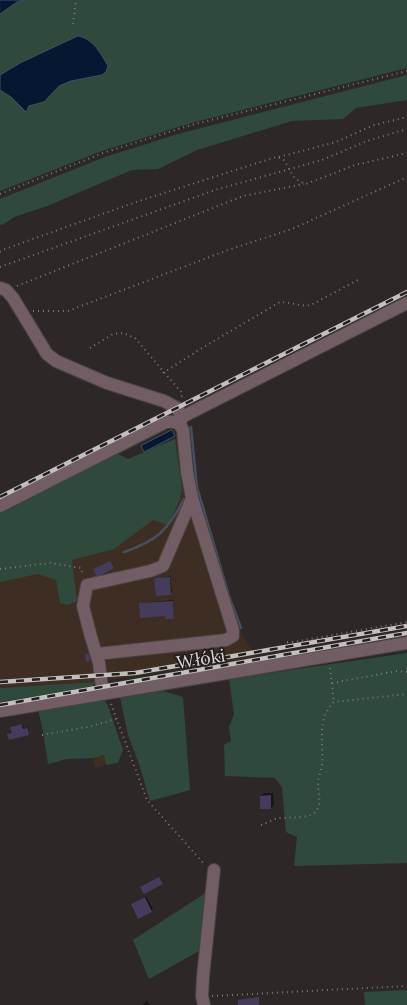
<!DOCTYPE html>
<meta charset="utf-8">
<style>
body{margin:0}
canvas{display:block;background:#2d2827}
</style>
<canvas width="407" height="1005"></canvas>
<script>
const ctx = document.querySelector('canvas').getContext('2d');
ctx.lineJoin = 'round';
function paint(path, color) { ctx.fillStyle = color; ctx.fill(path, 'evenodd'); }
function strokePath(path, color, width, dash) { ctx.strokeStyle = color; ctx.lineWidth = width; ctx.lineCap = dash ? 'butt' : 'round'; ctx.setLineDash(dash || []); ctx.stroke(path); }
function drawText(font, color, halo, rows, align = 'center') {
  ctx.font = font + ' Lora,serif'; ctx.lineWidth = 4; ctx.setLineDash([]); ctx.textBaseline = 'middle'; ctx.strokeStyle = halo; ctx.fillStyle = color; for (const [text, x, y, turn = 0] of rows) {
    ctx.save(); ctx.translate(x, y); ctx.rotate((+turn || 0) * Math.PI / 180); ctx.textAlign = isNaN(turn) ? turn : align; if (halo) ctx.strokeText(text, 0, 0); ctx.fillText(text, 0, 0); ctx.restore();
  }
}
const industrial = new Path2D(`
 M189,433L195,488L233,613L240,630L255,657L95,682L0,688V555L182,489L175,439Z
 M104,755L106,765L95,768L93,758Z`);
const green = new Path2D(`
 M0,0H407V68L191,123L102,151L0,191Z
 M407,75V100L356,108L343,119L292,121L197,150L158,169L132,170L47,206L14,217L4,224L0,225V199L105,157L178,134Z
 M175,439L182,489L180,499L168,525L153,520L114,549L72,560L77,601L68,605L60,603L56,580L38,574L0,582V512L118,454L128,459Z
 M407,653V863L294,866L297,837L286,832L282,787L275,778L225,776L224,745L231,741L229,727L234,714L229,679Z
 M95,682L93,687L0,702V688Z
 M163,691L183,697L190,790L150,801L139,764L128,735L120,697Z
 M104,700L108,706L123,750L118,763L106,765L104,755L93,758L67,759L48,764L43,731L38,709Z
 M207,892L201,950L149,979L133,940Z
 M407,990V1005H365L364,992Z`);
const water = new Path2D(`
 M0,0H25L17,2L0,14Z
 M78,36C93,38 101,54 108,66L106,72L102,75L71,81L59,86L44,102L29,106L26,112L11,97L0,90V75L20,63Z
 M172,430L175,436L144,452L141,446Z`);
const shadow = new Path2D(`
 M170,576L172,592L171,593L156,579Z
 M173,600L174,617L141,604L142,603Z
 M23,724L24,729L29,727V734H9L13,732V726Z
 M264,793H273L274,805L271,808L261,796Z
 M146,896L153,909L139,917L134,903Z
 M147,1001L150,1005H142Z`);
const stream = new Path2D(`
 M191,427L197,487L229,596L241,628
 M124,552C157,541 168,530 184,499`);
const building = new Path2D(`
 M110,561L114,568L97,577L93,569Z
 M170,577L171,595L156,596L154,578Z
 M173,601L174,619H165V616L140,618L139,603Z
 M89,653L90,661L86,662L85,654Z
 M22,724L23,729L28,728L29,735L9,740L7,734L12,733L10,727Z
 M271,795V809H260V796Z
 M159,877L163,884L144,894L140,887Z
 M145,897L152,912L138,919L131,904Z
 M259,997V1005H238V1000Z`);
const path = new Path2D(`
 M73,24L76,0
 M279,157L336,142L374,125L407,117
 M0,194L103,153L191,125L407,71
 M0,252L5,249L136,202L276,157L283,159C292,170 289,178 306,184L355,165L407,153
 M0,267L215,190L322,160L367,141L407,129
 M17,286L243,196L304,184
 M33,311H68L228,250L292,229L407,177
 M90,348L113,334L123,333L135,338L181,392L182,396L179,398
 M163,373L202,348L280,302C291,302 300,307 311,305L358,280
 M0,569L50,563L81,568L83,576
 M287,642H293L407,622
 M330,668L334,702
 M332,683L397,671L407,672
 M111,704L147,800L205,865
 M42,735L87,727L116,719
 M261,825C267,823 273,819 279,818C289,817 305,819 314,813C323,806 318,794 318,784C318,777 321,771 322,765C324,744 316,719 334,702L407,694
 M212,996L407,986`);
const minor = new Path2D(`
 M0,288L6,290L13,298L47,354L56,361L107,383L164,401L177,408L182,417L180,424
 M182,417L407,303
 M0,506L166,422C175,421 179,422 183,430L187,472L192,498L233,630V636L226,640L97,654
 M107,693L102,687L99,663L91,637L83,606L87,585L150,571L163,566L192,498
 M0,711L407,643
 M204,1005L202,996L203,977L214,870`);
const rail = new Path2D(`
 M0,497L407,292
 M0,682L135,673L407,626
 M0,705L407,633`);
const streetNames = [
 ["Włóki",201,660,-9]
];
paint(industrial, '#3d2d22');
paint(green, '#2f493d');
paint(water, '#061732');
strokePath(water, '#444f62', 1);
paint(shadow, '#0007');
strokePath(stream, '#444f62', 2.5);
paint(building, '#453b5d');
strokePath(minor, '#484342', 14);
strokePath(path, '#7c7877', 2, [1, 4]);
strokePath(minor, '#715d63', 12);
strokePath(rail, '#c2bfbe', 4.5);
strokePath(rail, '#231f1d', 2.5, [8]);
drawText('18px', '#d5d2d1', '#231f1d', streetNames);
</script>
